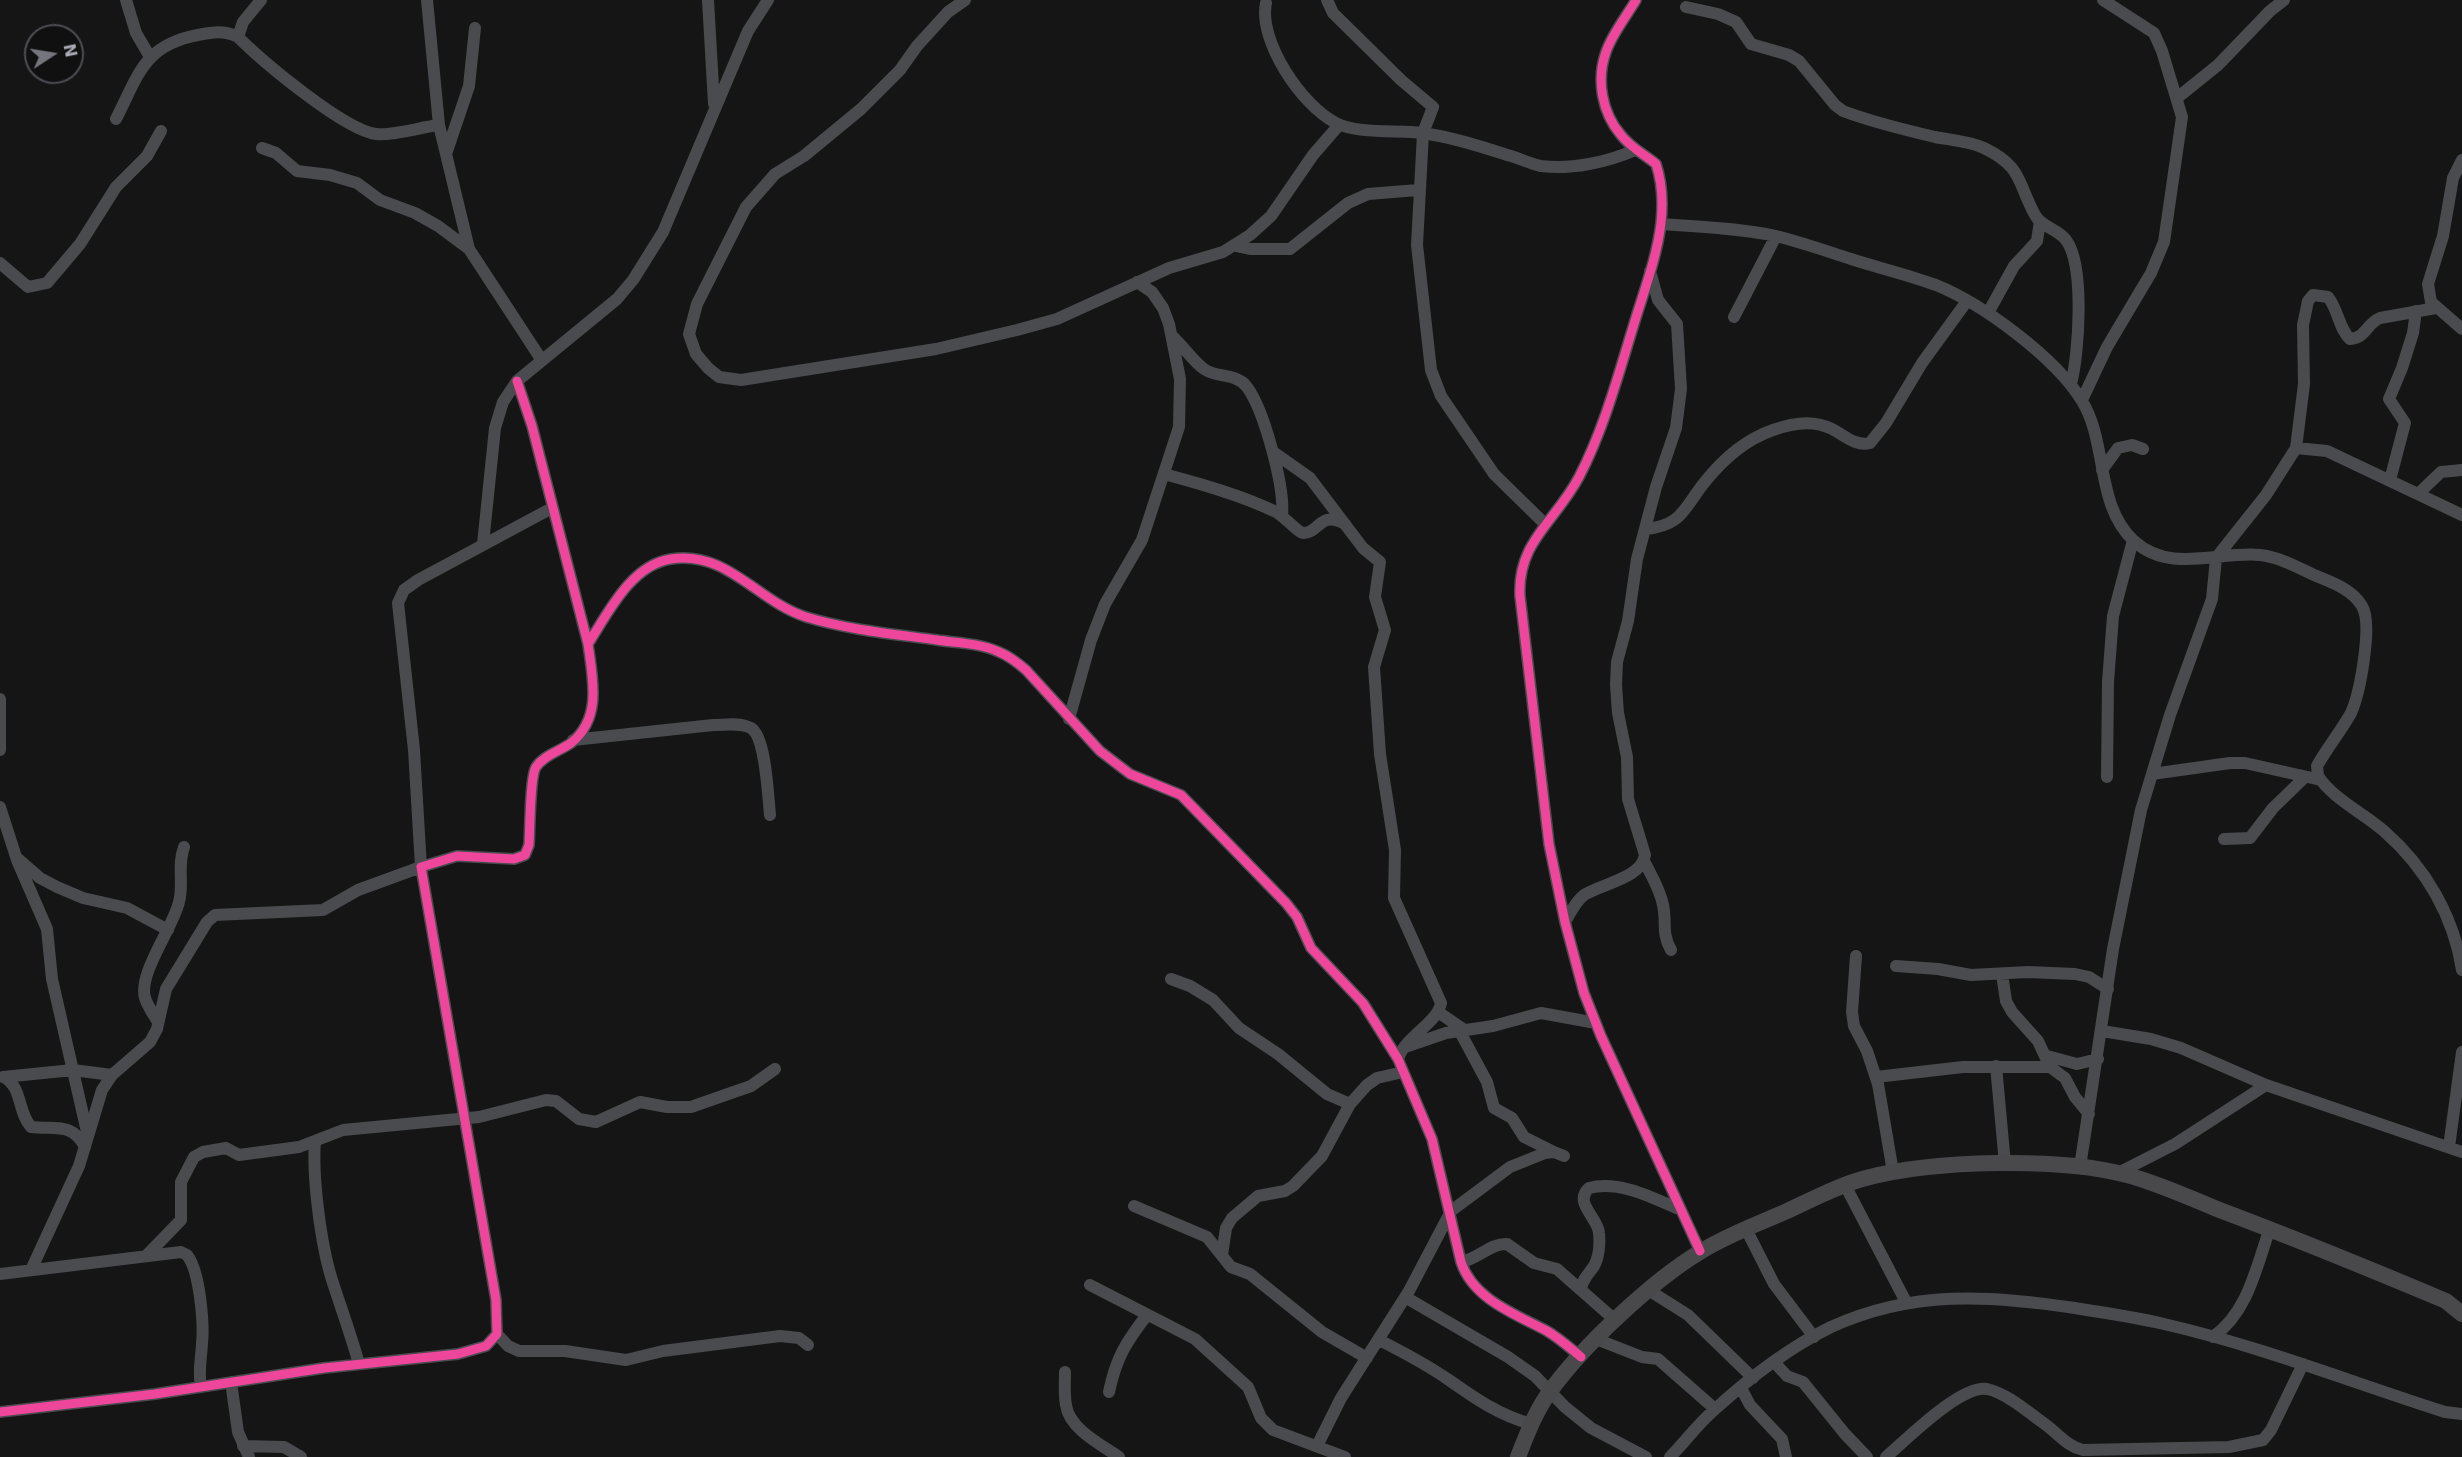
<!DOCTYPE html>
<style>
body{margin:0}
#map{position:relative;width:2462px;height:1457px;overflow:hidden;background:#151516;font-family:"DejaVu Sans",sans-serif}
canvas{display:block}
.north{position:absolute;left:24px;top:24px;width:60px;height:60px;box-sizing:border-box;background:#101011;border:2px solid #4d4e53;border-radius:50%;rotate:78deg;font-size:16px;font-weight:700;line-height:24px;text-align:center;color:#a8aab5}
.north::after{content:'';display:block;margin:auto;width:21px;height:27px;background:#75767d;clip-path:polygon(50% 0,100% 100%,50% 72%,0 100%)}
</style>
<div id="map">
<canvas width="2462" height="1457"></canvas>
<div class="north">N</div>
</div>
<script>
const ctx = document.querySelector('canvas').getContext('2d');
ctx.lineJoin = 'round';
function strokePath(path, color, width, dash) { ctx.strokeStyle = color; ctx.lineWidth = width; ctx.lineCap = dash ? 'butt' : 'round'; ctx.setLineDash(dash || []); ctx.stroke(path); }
const street = new Path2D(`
 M126,0L136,33L150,57
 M261,0L243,22L238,37C262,61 344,130 376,134C393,136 421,127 439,125
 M427,0L439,125L469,249L541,359
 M708,0L714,104
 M965,0L948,12L917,46L900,70L861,109L804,156L775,174L746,207L697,304L689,334L696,354L708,368L719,377L741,380L936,349L1017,330L1057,319L1169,268L1223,252L1250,235L1271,216L1313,155L1339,125
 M1327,0L1333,13L1401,80L1433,107L1423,133L1417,245L1431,370L1441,396L1494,474L1545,524
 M1636,0C1626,17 1612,34 1606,52C1596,80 1602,113 1621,135C1631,148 1644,154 1656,164C1662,182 1663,204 1661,223C1657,257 1644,291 1634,324C1618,376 1604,429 1579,477C1556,521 1517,542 1520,596L1549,844L1565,922L1584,993L1601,1036L1700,1251
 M1266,3C1258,41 1302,106 1336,123C1357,134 1398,130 1422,133C1452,137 1482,147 1511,156C1521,159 1531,164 1541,166C1571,170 1608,162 1635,150
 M1686,7L1718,14L1736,22L1751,44L1789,55L1799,61L1835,105L1843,111C1872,122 1905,130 1935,137C1951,140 1969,141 1984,148C2023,167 2017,182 2035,215C2041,227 2058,229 2066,240C2085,265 2079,354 2071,384
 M2177,98L2218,65L2270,11L2284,0
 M116,119C139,74 144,45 198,35C213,32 224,30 238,37
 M262,148L276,153L297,171L330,175L357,183L380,200L415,213L438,226L469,249
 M446,154L469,86L475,28
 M2462,160L2453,178L2443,236L2428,284L2431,302L2462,329
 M1661,224C1699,227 1738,228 1776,236C1801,242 1826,251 1851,259C1879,268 1909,275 1936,285C1983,304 2056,358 2082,401C2108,443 2095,505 2134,541C2170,574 2218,551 2260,555C2279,557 2297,567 2314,575C2331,582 2352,589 2362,606C2373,624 2360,693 2351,713C2341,731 2327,748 2317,766L2318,776C2333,799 2365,814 2385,832C2426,868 2454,917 2462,970
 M1236,246L1250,249H1290L1348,203L1368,194L1418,190
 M0,263L28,287L47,283L80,244L116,187L147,156L161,131
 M1988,313L2014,266L2037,241L2040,221
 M1734,317L1776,236
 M1172,336C1183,346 1193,361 1204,369C1216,378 1237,373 1247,387C1264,410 1285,487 1282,516
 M2082,400L2107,347L2151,273L2164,242L2182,117L2162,51L2154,33L2103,0
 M2296,448L2327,451L2462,515
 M1273,452L1310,478L1363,548L1380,562L1375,597L1385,630L1374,667L1380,754L1395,850L1394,898L1441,1003C1437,1024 1406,1035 1398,1059
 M2102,470L2118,448L2132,445L2143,449
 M1164,474C1201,484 1240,495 1274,511C1282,514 1298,533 1304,533C1319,533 1320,510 1345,524
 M2390,480L2405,423L2389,399L2402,368L2413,333L2416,311
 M2418,494L2441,472L2462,470
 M1645,529C1682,526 1684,508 1704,483C1723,459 1744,440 1773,430C1792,423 1813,419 1832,429C1844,435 1856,447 1870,443L1886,423L1922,363L1967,301
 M483,544L495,428L503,402L517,381L617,299L633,280L663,232L748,31L768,0
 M588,644C608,613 631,565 671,559C727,550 758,602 806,617C849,630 893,634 937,640C957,643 980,643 999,652C1009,656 1018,663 1026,670L1100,751L1130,774L1181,795L1286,903L1297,917L1311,948L1363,1003L1398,1059L1432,1139L1461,1262C1473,1299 1515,1314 1547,1331C1559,1338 1570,1348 1581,1357
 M0,699V750
 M1069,719L1091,640L1105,604L1142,540L1179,427L1180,379L1169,324L1163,308L1152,292L1137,282
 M573,740L713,725C725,725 740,722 751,728C766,737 768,797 770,815
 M2152,774L2230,763H2245L2321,780
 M2107,777L2108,682L2113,616L2133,540
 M0,807L17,860L47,929L52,979L87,1132
 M2224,839L2250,838L2273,808L2305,777
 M17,858L40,878L57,887L83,898L127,908L168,930
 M1644,861C1651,875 1660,889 1663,905C1667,923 1661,932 1671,950
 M1565,922C1571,912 1575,902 1584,895C1601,884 1642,878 1645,855L1628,799L1627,757L1618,713L1616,685L1617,662L1628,621L1637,559L1656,487L1676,428L1681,389L1677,324L1658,300L1650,271
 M1856,956L1852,1012L1854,1026L1867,1051L1878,1084L1893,1172
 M1896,966L1938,969L1971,975L2028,972L2075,974L2089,977L2108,989
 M2002,974L2006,1001L2012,1012L2038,1041L2050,1067L2065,1078L2075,1097L2089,1114
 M1171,979L1190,986L1213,1000L1239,1028L1278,1054L1327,1094L1350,1104
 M1438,1012L1463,1029
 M158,1022C154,1015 148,1007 145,998C138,973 173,928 179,902C184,884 177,866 184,847
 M1459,1030L1487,1082L1494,1108L1512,1118L1524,1137L1554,1152
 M2102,1031L2151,1039L2181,1048L2266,1085L2462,1152
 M1405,1047L1446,1033L1493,1026L1541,1013L1596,1023
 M2047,1056L2077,1064L2098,1059
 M1996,1066L2005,1164
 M3,1077L73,1070L112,1075
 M4,1077C23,1088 17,1111 31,1127C55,1130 72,1122 85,1147
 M1876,1077L1963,1067H2050
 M315,1141C312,1177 321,1245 332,1280C341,1308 351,1335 359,1364
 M2449,1147L2462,1052
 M2080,1167L2113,949L2141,810L2170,715L2212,599L2216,558L2266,495L2296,448L2304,384L2303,325L2308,301L2313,295L2328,297C2338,309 2339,329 2350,339C2366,338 2367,323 2380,318L2436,308
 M2118,1173L2175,1144L2266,1085
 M1845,1185L1906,1302
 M1134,1206L1207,1237L1231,1267L1250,1274L1322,1332L1367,1358
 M1746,1229L1774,1284L1814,1337
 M1222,1255L1226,1228L1232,1218L1258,1196L1285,1191L1293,1186L1322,1156L1350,1104L1367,1085L1377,1078L1403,1072
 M146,1256L181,1220V1182L194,1157L203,1152L226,1148L239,1155L299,1147L343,1130L479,1117L546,1100L556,1101L579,1119L596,1122L640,1102L667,1107H691L751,1086L775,1069
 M1461,1262C1478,1259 1491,1243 1507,1244L1534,1263L1557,1269L1615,1320
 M31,1270L79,1166L102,1090L112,1075L150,1042L157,1029L166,989L207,922L215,915L323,910L358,890L421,867L414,750L398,603L404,590L418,580L552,508
 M0,1274L181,1252L187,1255C200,1271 204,1324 202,1344C201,1360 198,1372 201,1387
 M1090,1285L1195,1339L1248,1387L1261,1418L1273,1430L1345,1457
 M1581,1290C1582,1279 1589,1274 1594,1266C1599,1257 1600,1243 1599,1233C1598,1218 1573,1202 1589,1188C1620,1180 1653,1198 1681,1210
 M1650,1291L1688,1315L1753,1378
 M1405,1297L1508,1357L1535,1376L1565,1407L1591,1428L1646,1457
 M497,1334L508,1346L519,1351H565L626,1360L663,1351L780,1336L799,1338L808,1345
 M2213,1337C2248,1312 2256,1268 2270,1228
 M1596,1339L1642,1357L1658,1359L1715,1409
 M1379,1340C1403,1352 1427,1365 1449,1380C1476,1399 1499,1415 1531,1424
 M1774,1362L1787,1376L1803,1382L1845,1434L1867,1457
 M1065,1372C1065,1383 1064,1395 1066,1405C1069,1429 1102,1445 1119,1457
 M231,1382L238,1432L249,1457
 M1741,1388L1750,1405L1782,1439L1786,1457
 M1109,1392C1116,1358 1126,1342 1147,1315
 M0,1412L155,1394L324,1368L458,1354L486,1346L497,1334L496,1300L421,867L457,856L514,859L525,855L529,845C530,830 530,776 536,767C544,755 560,751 571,743C602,718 593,680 588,644L532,426L517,381
 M243,1446L284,1447L301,1457
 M1317,1446L1341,1398L1409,1291L1451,1211L1510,1167L1545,1153L1554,1152L1564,1156
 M1670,1457C1685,1442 1697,1425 1713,1411C1748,1379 1788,1348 1831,1327C1912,1290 1989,1295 2075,1308C2105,1313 2135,1317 2164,1324C2260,1346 2351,1382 2445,1412L2462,1414
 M1886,1457C1906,1440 1960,1385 1987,1389C2006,1393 2027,1411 2042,1422C2057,1432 2066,1446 2083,1450L2229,1447L2263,1440L2271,1430L2303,1364`);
const secondary = new Path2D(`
 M1518,1457C1527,1434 1536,1410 1551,1390C1584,1345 1652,1281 1700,1252C1727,1235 1758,1224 1787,1211C1813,1199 1839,1185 1866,1178C1934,1160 2059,1157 2127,1175C2157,1183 2188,1197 2217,1209C2294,1238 2370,1269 2446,1301L2462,1314`);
const cycleway = new Path2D(`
 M1636,0C1626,17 1612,34 1606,52C1596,80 1602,113 1621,135C1631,148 1644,154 1656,164C1662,182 1663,204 1661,223C1657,257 1644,291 1634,324C1618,376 1604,429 1579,477C1556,521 1517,542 1520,596L1549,844L1565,922L1584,993L1601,1036L1700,1251
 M588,644C608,613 631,565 671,559C727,550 758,602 806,617C849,630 893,634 937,640C957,643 980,643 999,652C1009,656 1018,663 1026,670L1100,751L1130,774L1181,795L1286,903L1297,917L1311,948L1363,1003L1398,1059L1432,1139L1461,1262C1473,1299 1515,1314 1547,1331C1559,1338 1570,1348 1581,1357
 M0,1412L155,1394L324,1368L458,1354L486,1346L497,1334L496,1300L421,867L457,856L514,859L525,855L529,845C530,830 530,776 536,767C544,755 560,751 571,743C602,718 593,680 588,644L532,426L517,381`);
strokePath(street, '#4a4b4e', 12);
strokePath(secondary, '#49494c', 16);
strokePath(cycleway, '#ed469a', 9);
</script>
